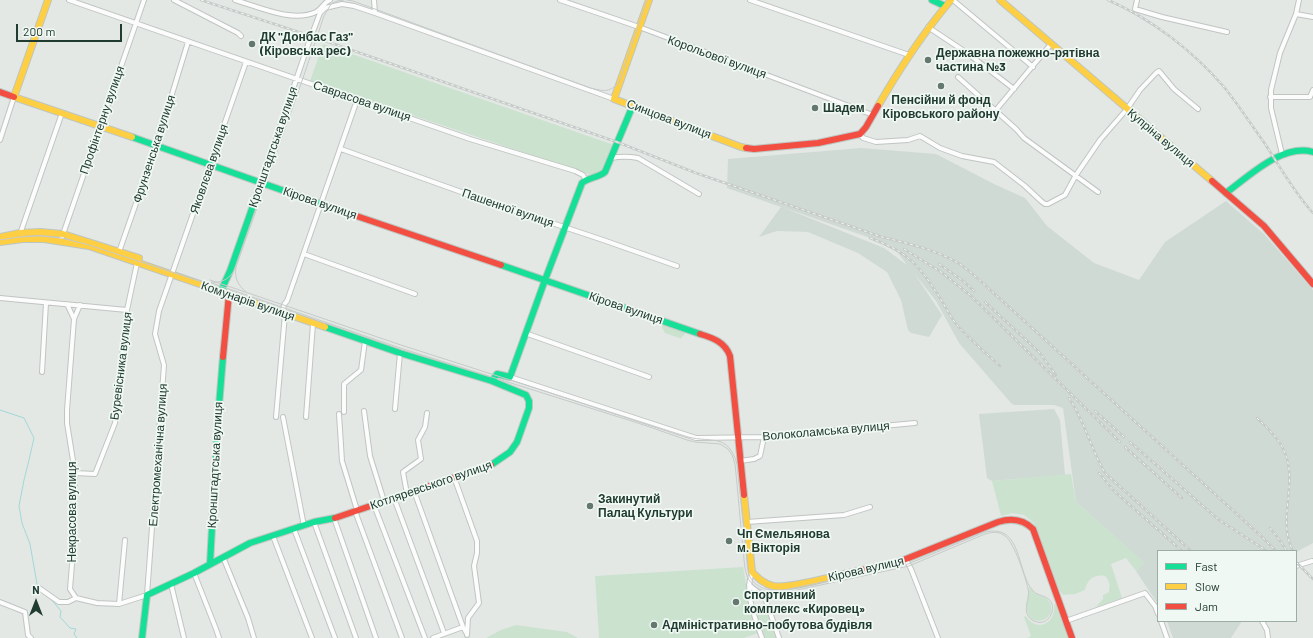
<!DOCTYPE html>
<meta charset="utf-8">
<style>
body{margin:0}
#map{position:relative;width:1313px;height:638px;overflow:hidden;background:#e3e8e5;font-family:Barlow,sans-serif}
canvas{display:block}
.legend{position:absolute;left:1157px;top:550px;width:140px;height:72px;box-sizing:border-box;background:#f0f8f3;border:1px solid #9daca5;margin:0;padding:5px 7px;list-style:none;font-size:12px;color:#203b30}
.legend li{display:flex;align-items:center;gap:8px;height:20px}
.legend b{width:20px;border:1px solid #9daca5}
.north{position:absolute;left:16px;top:582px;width:40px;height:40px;-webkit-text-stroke:3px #f0f8f3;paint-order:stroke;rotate:0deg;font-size:11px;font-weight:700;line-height:16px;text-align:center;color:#203b30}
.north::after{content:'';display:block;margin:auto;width:14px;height:18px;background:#203b30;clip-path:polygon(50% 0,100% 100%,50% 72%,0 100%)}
.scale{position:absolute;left:16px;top:24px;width:106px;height:18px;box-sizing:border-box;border:2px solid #203b30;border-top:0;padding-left:5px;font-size:12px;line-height:14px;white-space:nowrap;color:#203b30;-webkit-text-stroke:3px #f0f8f3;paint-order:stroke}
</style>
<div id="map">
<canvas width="1313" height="638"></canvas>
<ul class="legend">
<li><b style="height:5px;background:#16e098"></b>Fast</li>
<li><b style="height:5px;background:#ffcf43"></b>Slow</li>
<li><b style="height:5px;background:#f24e42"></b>Jam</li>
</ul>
<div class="north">N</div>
<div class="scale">200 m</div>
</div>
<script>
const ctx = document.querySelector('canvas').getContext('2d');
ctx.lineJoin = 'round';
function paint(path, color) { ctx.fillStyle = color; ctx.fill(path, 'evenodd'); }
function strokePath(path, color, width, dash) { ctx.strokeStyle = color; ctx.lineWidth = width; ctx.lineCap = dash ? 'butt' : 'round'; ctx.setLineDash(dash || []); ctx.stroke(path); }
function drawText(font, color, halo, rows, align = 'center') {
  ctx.font = font + ' Barlow,sans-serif'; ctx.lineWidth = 3.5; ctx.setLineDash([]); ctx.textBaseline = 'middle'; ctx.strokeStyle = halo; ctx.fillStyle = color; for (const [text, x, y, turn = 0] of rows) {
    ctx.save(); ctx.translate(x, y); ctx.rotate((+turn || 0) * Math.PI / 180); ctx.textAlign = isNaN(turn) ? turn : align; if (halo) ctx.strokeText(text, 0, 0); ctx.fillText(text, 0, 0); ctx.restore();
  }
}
const built = new Path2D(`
 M861,148L936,154L994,184L1025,198L1047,226L1094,263L1139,280L1165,242L1226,201L1264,234L1313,290V543L1298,551L1296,554V551H1158V604L1136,571L1144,563L1076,502L1063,408L1054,405H1014L1011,403L959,343L936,301L914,273L942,315L929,337L911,333L908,330L901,300L887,272L858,253L808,232L777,231L759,237L781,207L727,188L728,159ZM782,207L893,246L907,265L884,248Z
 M1054,409L1060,420L1065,475L992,481L987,478L979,414Z
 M1167,621H1242L1231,638H1173Z`);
const green = new Path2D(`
 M323,44L614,145L604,170C599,174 594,175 588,174L310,81Z
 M665,325L684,332L685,334L681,338H679L665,333L662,328V326Z
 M1071,474L1076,502L1145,563L1136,571L1126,558L1111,564L1122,598L1096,607L1103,599V595L1109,592C1110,585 1110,581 1105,576C1095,574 1087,579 1085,590L1075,594L1063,595L1059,590L1034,523L1024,515L1012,513L1001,516L992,481Z
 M743,567L750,606L758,633L744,638H599L595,576Z
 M1029,586C1031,589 1032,592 1035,593C1040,597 1047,596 1050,603C1058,620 1030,629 1027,611C1025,605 1029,594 1029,586Z
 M1056,604L1068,638H1027L1031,636L1024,617L1026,616C1036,633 1056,624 1054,605Z
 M765,605L776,638H765L754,608Z
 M516,625L567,632L578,638H486L501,630Z`);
const stream = new Path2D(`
 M0,410L24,418L34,438L29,460L24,480L19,506L22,523L30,544L37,584L39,587
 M50,598L61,611L60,617L70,628L76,629L74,634L77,638`);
const street = new Path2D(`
 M69,0L470,139L575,171L583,175L586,180
 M174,0L238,33L241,36
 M235,0C259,7 292,23 316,12C322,9 324,2 330,0
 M374,0L375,13
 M560,0L639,27L873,115
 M750,0L909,55
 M953,0L1033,67
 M1137,0L1135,9L1162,17L1227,32
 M1296,14L1313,17
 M928,27L967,53L1014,89
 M312,34L320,13L325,8L342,4L354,6L375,13L614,99
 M958,77L1016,129L1024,138L1098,192
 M1270,97H1310L1313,90
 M996,110L1051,44
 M860,134L863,138L876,142L908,140L920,136L940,148L962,156L994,162L1025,186L1041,201L1045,204H1048L1065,195L1076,175L1100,140L1127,109L1140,90L1156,73L1159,71L1174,89L1198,109
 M0,140L14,97
 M341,149L492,203L603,240L677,266
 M1282,154L1271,108V90L1280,53L1296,14L1299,0
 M611,158C621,156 628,156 638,158L699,194
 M261,183L310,39
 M20,234L62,113
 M61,240L144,0
 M119,252L156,146L188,42
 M304,254L415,294
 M0,298L127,310
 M67,304L74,319
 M525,333L649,377
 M42,372L46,303
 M510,377L696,438L764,437L915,423
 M395,409L400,353
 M364,411L370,456L384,501
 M344,412V384L361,370L365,341
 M339,414L342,461L357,510
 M276,417L285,314C283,308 282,306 287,301L357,100
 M283,417L304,526
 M306,417L313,324
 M740,461L754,459L760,456L764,437
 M75,473L95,474L115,423L127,310L137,263
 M454,477L477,541V553L474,566L479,603L468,618L467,635
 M414,491L463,627L467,634
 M407,494L403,472L421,459L418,440L425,427L427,413
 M394,498L444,633
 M374,505L425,638
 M355,511L402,638
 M334,518L376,638
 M314,522L356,638
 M747,522L844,515L870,507
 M294,529L335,638
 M273,536L312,638
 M223,557L248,618L254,638
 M906,560L911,569L938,638
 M1296,566L1312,561
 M752,572C744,592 755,618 762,638
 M194,573L216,629L219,638
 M171,584L184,638
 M749,585L764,597L766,601L779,638
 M39,588L59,602H68L76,598L97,603L119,604L147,595L164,365L155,334L159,311L246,62
 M76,598L70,589L73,552L75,473L67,423V410L74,319L80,305
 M0,602L25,612L28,635L31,638
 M119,604L125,540
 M1066,621L1145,593L1155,606L1158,614
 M1161,621L1167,638
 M1262,621L1267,630L1268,638
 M433,638L463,627`);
const fast = new Path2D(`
 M932,0L945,6
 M132,137L324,205
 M1226,193C1249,176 1283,143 1313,152
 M501,265L700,334
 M221,291L230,271L261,183
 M325,327L400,353L492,381L526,395L529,401V408L517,442L510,452L491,465
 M492,381L497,374L510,377L545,280L582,183C589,177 598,178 605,172L633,105
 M210,564L218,418L223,357
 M142,638L147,595L194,573L250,543L314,522L335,518`);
const slow = new Path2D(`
 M48,0L14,97L132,137
 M649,0L614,99L741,147L746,148
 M1000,0L1212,181
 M878,106C900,68 923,33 951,0
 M0,237L20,233L40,232L63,234L139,258L137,263
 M0,242L23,239H44L89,246L325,327
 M744,495L752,572C758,578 764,584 773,586C789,589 826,578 844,574`);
const jam = new Path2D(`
 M0,92L14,97
 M746,148L754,149L818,143L860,134L866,127L878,106
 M1212,181L1264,226L1313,284
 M324,205L501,265
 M700,334C713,338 725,342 730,356L744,495
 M223,357L229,294
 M335,518L491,465
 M844,574L896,563L998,522C1011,518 1023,519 1033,529L1072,638`);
const tram = new Path2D(`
 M347,0L353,1L590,88C604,91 608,93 619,83L647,0
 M0,240L19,237L39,236L62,238L89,245L199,281C216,283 227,285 236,267L302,81L324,16L331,4L337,1L344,0
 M236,267C234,278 238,285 246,292
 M209,282L400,348L644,425L687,440L695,442L720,444L728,449L732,455L735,464C738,492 740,520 743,547C744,557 744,572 749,580C758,593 775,594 788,592L909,566L985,534C992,532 999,531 1005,536C1014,542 1026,578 1028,589C1031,599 1020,611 1032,620C1035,622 1039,623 1043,622C1050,620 1054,611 1052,604C1049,595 1039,597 1033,591C1016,572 1023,523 985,532L908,564L789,589C775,592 758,591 750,577C748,573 747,566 747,561L737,464C728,433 712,443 688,437L401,345L210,280`);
const rail = new Path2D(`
 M201,0L314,37L617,142L696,173L882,237C906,243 937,250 958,263C968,269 978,279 987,287L1261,536L1276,551
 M1108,0C1152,19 1193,51 1224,87C1238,104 1250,123 1263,141C1280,166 1292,190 1313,213
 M870,238C908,252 919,265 940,298C945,306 950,316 956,324C969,339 985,352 1000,366
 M904,249L941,272L970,295L1120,442
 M939,264L962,280L974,291
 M985,302L1039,352L1056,375
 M1069,398C1085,422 1091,449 1105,473L1191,551
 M1095,411L1124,437
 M1257,418C1266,427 1278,437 1283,449C1300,481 1276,519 1293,551
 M1130,442L1219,520L1267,551
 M1125,447L1182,498
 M1099,473L1114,491L1182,551
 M1270,528L1278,538L1287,551
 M1296,562L1313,579`);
const streetBridge = new Path2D(`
 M310,39L312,34`);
const markers = [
 [252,44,4,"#64786f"],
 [928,60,4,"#64786f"],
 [941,86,4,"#64786f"],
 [815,108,4,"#64786f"],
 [590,506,4,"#64786f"],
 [729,541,4,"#64786f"],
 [736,602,4,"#64786f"],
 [654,625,4,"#64786f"]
];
const poiNames = [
 ["ДК \"Донбас Газ\"",260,37],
 ["(Кіровська рес)",260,51],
 ["Державна пожежно-рятівна",936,53],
 ["частина №3",936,67],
 ["Пенсійни й фонд",941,100,"center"],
 ["Кіровського району",941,114,"center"],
 ["Шадем",823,108],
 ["Закинутий",598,499],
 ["Палац Культури",598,513],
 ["Чп Ємельянова",737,534],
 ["м. Вікторія",737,548],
 ["Cпортивний",744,595],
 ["комплекс «Кировец»",744,609],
 ["Адміністративно-побутова будівля",662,625]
];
const streetNames = [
 ["Корольової вулиця",717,57,20],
 ["Саврасова вулиця",362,101,19],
 ["Синцова вулиця",669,119,21],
 ["Профінтерну вулиця",102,120,-71],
 ["Купріна вулиця",1161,138,40],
 ["Кронштадтська вулиця",273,147,-71],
 ["Фрунзенська вулиця",154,149,-72],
 ["Яковлєва вулиця",209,169,-71],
 ["Кірова вулиця",320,203,19],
 ["Пашенної вулиця",508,208,19],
 ["Комунарів вулиця",248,301,19],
 ["Кірова вулиця",626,308,19],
 ["Буревісника вулиця",121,366,-83],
 ["Волоколамська вулиця",826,431,-5],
 ["Електромеханічна вулиця",158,455,-86],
 ["Кронштадтська вулиця",215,465,-87],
 ["Котляревського вулиця",431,485,-19],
 ["Некрасова вулиця",72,512,-90],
 ["Кірова вулиця",866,569,-13]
];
paint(built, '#d0dad4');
paint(green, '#cbe2cf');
strokePath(stream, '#a2d7d7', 1);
strokePath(street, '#c0c5c2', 6);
strokePath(fast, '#bec6c2', 8);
strokePath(slow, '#bec6c2', 8);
strokePath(jam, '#bec6c2', 8);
strokePath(street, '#fbfcfb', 4);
strokePath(fast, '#16e098', 6);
strokePath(slow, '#ffcf43', 6);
strokePath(jam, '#f24e42', 6);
strokePath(tram, '#c6cac8', 1);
strokePath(rail, '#c6cac8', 2.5);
strokePath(rail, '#f0f8f3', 1, [3]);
strokePath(streetBridge, '#c0c5c2', 6, []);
strokePath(streetBridge, '#fbfcfb', 4);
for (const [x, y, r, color] of markers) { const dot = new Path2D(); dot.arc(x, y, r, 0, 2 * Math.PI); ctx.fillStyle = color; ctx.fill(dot); strokePath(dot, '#f0f8f3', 1.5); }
drawText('bold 12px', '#203b30', '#f0f8f3', poiNames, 'left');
drawText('12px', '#203b30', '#f0f8f3', streetNames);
</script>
